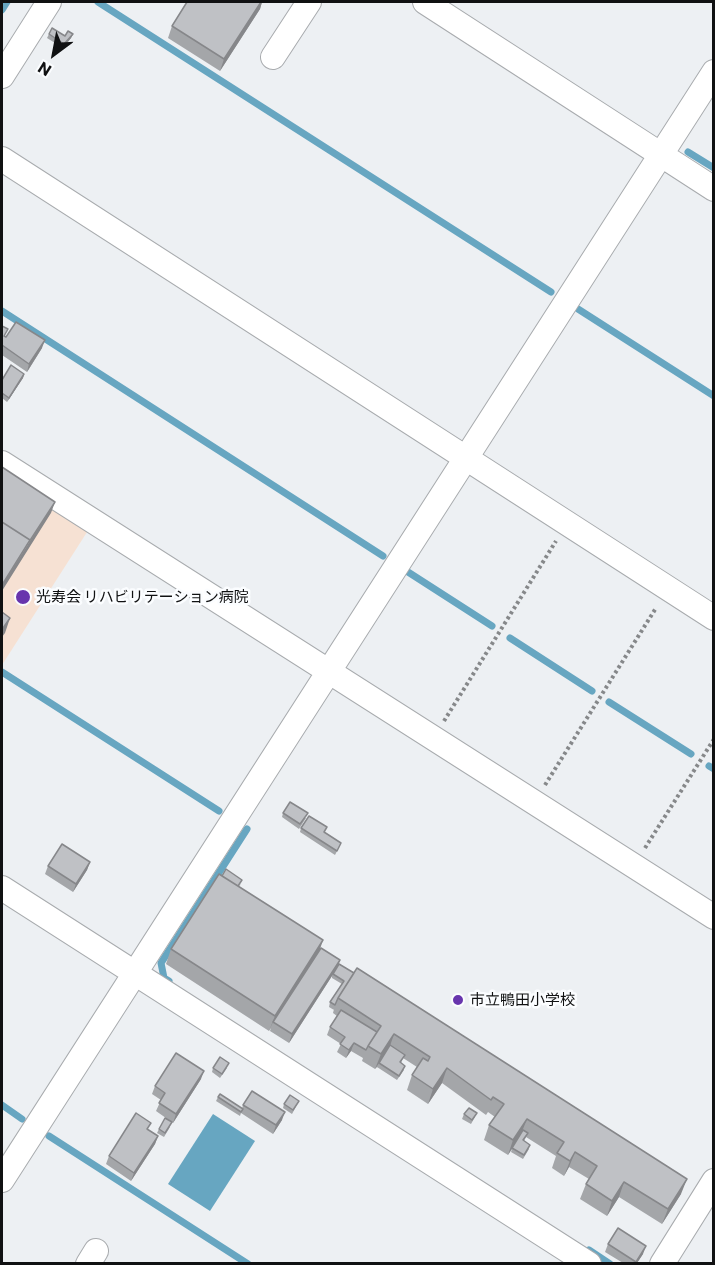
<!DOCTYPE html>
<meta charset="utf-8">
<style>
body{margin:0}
#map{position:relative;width:715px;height:1265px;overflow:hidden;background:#edf0f3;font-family:Commissioner,sans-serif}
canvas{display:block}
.frame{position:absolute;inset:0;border:3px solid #101112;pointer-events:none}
.north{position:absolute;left:24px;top:24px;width:60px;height:60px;-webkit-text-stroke:4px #fbfdff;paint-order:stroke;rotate:212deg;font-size:16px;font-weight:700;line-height:24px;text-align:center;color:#101112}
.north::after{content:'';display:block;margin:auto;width:21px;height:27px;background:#101112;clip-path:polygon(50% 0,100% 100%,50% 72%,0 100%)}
</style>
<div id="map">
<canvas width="715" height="1265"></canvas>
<div class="frame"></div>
<div class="north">N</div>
</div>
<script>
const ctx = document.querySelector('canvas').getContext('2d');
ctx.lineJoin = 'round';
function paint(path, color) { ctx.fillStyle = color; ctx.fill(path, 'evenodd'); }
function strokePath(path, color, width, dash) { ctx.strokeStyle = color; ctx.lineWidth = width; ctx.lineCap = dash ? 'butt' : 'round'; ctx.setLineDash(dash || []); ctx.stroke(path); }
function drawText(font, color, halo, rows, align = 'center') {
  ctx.font = font + ' Commissioner,"Noto Sans JP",sans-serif'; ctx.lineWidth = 5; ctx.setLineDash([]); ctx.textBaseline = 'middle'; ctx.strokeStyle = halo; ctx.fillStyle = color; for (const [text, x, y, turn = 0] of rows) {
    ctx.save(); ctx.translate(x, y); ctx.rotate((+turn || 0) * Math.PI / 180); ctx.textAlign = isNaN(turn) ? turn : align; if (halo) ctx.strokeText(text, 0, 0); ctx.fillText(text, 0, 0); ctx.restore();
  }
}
const medical = new Path2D(`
 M2,473L89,529L2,665Z`);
const water = new Path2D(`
 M213,1114L255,1141L210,1211L168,1184Z`);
const stream = new Path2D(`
 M98,2L551,292
 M2,10L7,2
 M688,152L714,168
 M578,309L714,396
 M2,311L383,556
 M408,572L492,626
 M510,638L592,691
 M2,672L219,811
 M609,702L691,754
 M709,766L714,769
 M169,981L164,978L161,963L247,829
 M2,1105L22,1119
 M49,1136L248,1264
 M589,1250L610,1264`);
const path = new Path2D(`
 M444,721L556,541
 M545,785L656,608
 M645,848L714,739`);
const minor = new Path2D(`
 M425,2L714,189
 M273,57L309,2
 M2,76L49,2
 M2,159L714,618
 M2,463L714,917
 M2,888L589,1264
 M2,1180L714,72
 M88,1264L96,1251
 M662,1264L714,1181`);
const wall = new Path2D(`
 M187,2H262L260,9L220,71L168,38L172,26Z
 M49,34L65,36L73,34L71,38L63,48L47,38Z
 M2,326L5,337L42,348L27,372L2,355Z
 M24,374L23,378L7,402L2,398V380Z
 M283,813L306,818L299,829L282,817Z
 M301,828L325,831L324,833L341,843L335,855L300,832Z
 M90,862L87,870L73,892L45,874L48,866Z
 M241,884L239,887L320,950L340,960L338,966L681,1194L662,1224L619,1197L607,1216L580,1199L586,1184L589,1179L569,1167L564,1176L552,1168L556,1156L526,1137L524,1141L529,1149L523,1159L511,1152L512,1149L508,1155L484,1140L489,1125L495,1117L488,1112L486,1115L442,1083L428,1104L407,1090L412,1075L417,1067L403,1058L401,1063L404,1070L397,1080L377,1067L378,1066L375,1069L362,1061L363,1058L351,1051L346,1058L337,1052L341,1044L327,1035L330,1027L337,1016L333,1013L334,1009V1010L329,1007L330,1002L342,984L332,978V976L289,1043L270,1031L271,1028L269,1031L166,964L171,949Z
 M213,1068H227L220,1078L212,1072Z
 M201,1079L173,1123L156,1111L161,1100L152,1094L155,1086Z
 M218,1097L242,1109L243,1105L282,1120L273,1134L241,1113L240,1116L216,1101Z
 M299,1101L292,1114L283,1108L284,1104Z
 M464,1114L475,1117L471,1124L462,1119Z
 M170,1127L164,1137L157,1133L159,1129Z
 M149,1130L158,1136L155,1144L131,1181L106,1164L109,1156Z
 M608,1244L643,1254L637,1263H623L605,1252Z`);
const shadedWall = new Path2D(`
 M261,2H262L260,9L220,71L224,59Z
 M73,34L71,38L63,48L64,44Z
 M45,340L42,348L27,372L29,364Z
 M24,374L23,378L7,402L9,398Z
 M55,502L51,513L2,591V585Z
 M10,618L5,633L2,637V633L3,628Z
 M90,862L87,870L73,892L76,884Z
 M323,940L318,955L273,1022L269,1031L275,1016Z
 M340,960L337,968L289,1043L292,1034Z
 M394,1034L389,1049L375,1069L381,1054Z
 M354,1043L351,1051L346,1058L349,1050Z
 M447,1068L442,1083L428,1104L433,1089Z
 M204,1071L201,1079L173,1123L176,1114Z
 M285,1112L282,1120L273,1134L276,1125Z
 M527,1119L521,1134L508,1155L513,1140Z
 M158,1136L155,1144L131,1181L134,1173Z
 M575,1152L569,1167L564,1176L570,1161Z
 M687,1179L681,1194L662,1224L668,1209Z
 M624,1182L619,1197L607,1216L612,1201Z
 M646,1246L643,1254L637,1263H636Z`);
const building = new Path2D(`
 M187,2H261L224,59L172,26Z
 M52,28L65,36L68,31L73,34L64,44L49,34Z
 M16,322L45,340L29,364L2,345V326L8,329L4,336L6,337Z
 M11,365L24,374L9,398L2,393V380Z
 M2,467L55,502L29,542L30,540L2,522Z
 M2,522L30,540L2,585Z
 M2,612L10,618L3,628L2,627Z
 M290,802L308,813L300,824L283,813Z
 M309,816L327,827L324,832L341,843L337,851L301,828Z
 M62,844L90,862L76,884L48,866Z
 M226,869L242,880L238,886L222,876Z
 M219,874L323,940L275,1016L171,949Z
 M321,948L340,960L292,1034L273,1022Z
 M339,964L354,973L338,998L335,1005L330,1002L344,981L333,974Z
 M357,968L687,1179L668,1209L624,1182L612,1201L586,1184L597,1166L575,1152L570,1161L557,1153L564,1142L527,1119L513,1140L489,1125L504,1104L493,1097L491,1100L447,1068L433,1089L412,1075L423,1058L428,1061L430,1057L394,1034L381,1054L368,1046L381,1026L338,998Z
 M341,1010L377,1032L368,1046L366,1050L354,1043L349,1050L340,1044L345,1037L330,1027Z
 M390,1045L405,1055L400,1062L405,1066L399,1076L379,1063Z
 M176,1053L204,1071L176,1114L159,1103L165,1093L155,1086Z
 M220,1057L229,1063L222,1074L213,1068Z
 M252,1091L285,1112L276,1125L243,1105Z
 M220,1094L243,1109L241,1112L218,1097Z
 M290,1095L299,1101L293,1110L284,1104Z
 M469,1108L477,1113L472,1120L464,1114Z
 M136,1113L151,1123L147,1129L158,1136L134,1173L109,1156Z
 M165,1118L172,1122L165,1133L159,1129Z
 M523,1130L528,1133L523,1140L530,1145L524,1155L512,1148Z
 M618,1228L646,1246L636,1262L608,1244Z`);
const markers = [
 [23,597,8,"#6835ad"],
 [458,1000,6,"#6835ad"]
];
const poiNames = [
 ["光寿会 リハビリテーション病院",36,597],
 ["市立鴨田小学校",470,1000]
];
paint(medical, '#f6e1d3');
paint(water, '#67a6c1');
strokePath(stream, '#67a6c1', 7);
strokePath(minor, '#a8abae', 26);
strokePath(path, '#86888a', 4, [3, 3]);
strokePath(minor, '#fff', 24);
paint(wall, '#a4a6a9');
paint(shadedWall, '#86878a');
paint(building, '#bfc1c5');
strokePath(building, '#86878a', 1.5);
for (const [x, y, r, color] of markers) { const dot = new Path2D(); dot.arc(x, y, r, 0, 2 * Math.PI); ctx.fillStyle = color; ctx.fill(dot); strokePath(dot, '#fbfdff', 2); }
drawText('15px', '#101112', '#fbfdff', poiNames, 'left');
</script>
